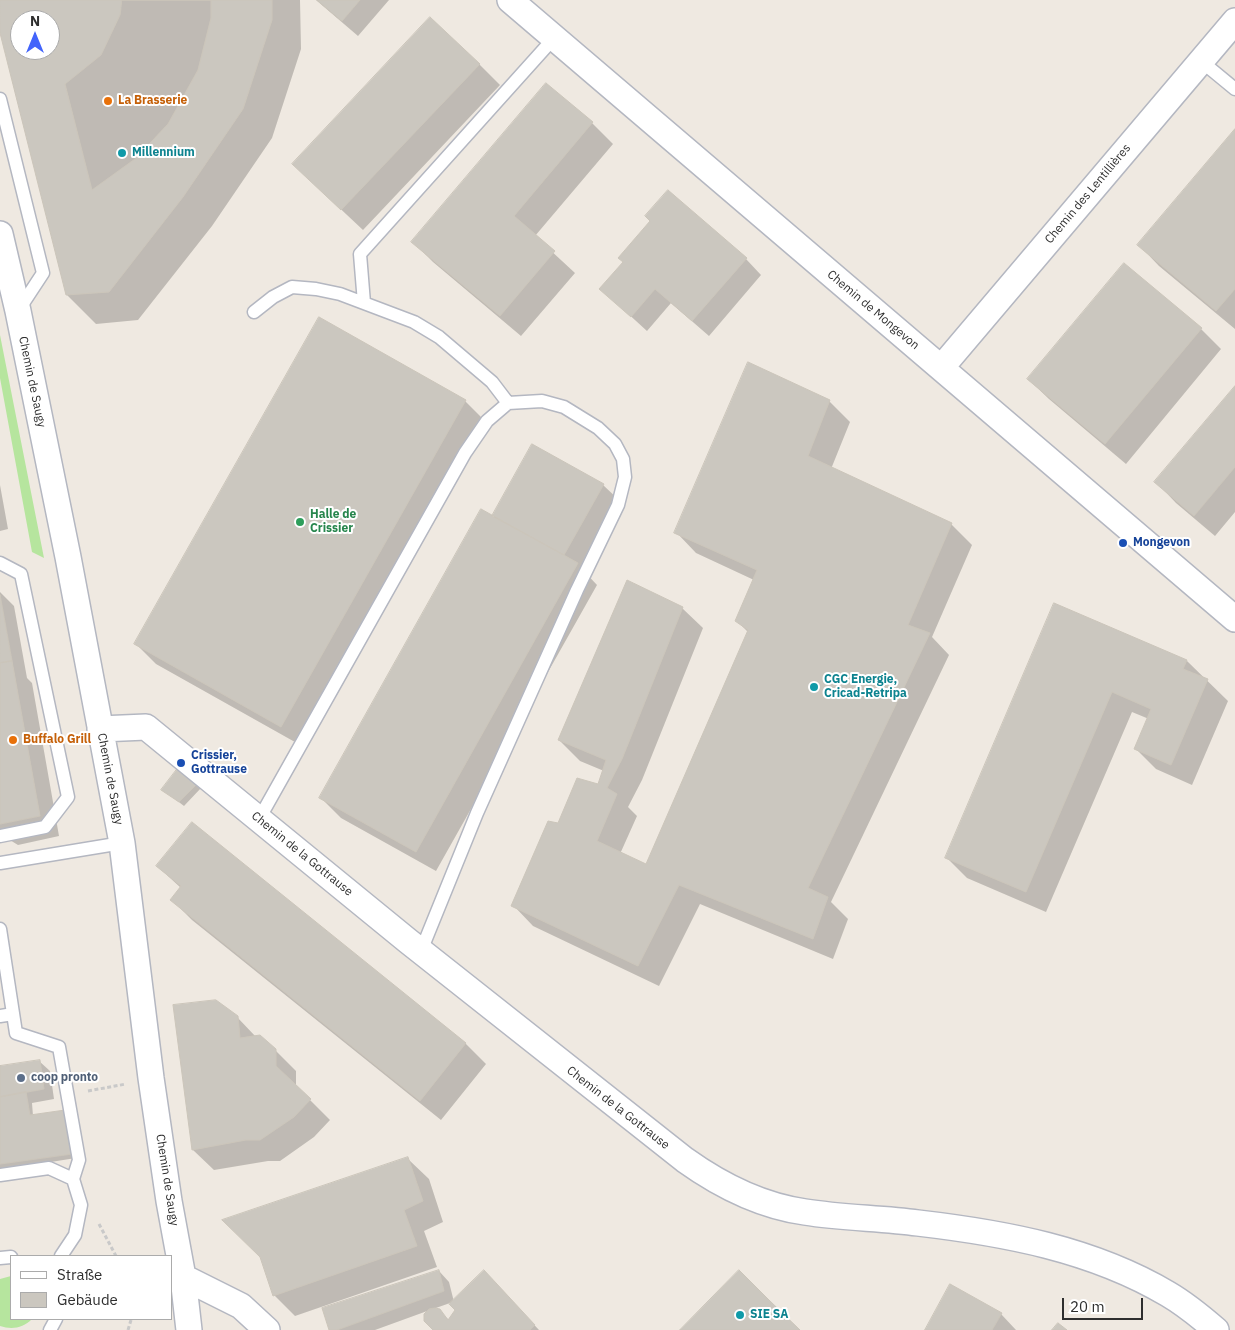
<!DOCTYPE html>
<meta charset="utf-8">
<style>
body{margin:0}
#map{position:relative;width:1235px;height:1330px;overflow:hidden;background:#efe9e1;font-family:"IBM Plex Sans",sans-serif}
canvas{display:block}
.legend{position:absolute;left:10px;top:1255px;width:162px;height:65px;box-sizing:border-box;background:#fff;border:1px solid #ababab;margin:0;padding:6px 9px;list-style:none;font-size:15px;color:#2e2e2e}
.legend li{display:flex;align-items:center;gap:10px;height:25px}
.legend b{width:25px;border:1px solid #ababab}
.north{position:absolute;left:10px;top:10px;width:50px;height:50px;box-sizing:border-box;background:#fff;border:1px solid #ababab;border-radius:50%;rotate:0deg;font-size:14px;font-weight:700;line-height:20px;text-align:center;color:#2e2e2e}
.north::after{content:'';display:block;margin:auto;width:18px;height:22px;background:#4264fb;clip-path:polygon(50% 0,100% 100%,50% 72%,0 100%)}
.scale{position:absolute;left:1062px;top:1298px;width:81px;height:22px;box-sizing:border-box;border:2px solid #2e2e2e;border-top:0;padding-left:6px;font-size:15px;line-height:18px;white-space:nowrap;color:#2e2e2e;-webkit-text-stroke:4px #fff;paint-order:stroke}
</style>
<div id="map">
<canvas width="1235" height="1330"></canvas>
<ul class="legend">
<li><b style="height:6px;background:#fff"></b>Straße</li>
<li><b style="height:14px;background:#cbc7bf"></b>Gebäude</li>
</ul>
<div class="north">N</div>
<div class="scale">20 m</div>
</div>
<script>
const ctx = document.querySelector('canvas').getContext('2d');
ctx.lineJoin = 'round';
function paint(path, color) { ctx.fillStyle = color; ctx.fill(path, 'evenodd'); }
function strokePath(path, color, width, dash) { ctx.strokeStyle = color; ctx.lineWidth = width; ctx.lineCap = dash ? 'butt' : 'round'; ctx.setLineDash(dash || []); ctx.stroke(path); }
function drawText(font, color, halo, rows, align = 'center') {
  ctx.font = font + ' "IBM Plex Sans",sans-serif'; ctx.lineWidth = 4; ctx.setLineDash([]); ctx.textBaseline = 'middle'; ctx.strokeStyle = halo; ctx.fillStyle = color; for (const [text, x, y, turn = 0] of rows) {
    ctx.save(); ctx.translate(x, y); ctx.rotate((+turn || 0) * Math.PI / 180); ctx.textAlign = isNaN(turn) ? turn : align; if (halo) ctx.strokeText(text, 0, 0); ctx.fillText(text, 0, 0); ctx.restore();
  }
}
const green = new Path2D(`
 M0,335L44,558L32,552L0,378Z
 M11,1276V1319H32C23,1328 12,1330 0,1326V1279Z`);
const shadow = new Path2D(`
 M0,0H300L301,49L272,138L212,226L138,320L96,324L67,295L0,28ZM20,20H50V50H20Z
 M316,0H389L358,36Z
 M479,64L500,85L363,230L314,184Z
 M546,84L592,123L613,144L535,236L575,273L521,336L433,262L413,242Z
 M1235,131V329L1159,266L1139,245Z
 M668,192L746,259L761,275L709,336L671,303L647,331L601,289L625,262L652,221Z
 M1201,329L1221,349L1126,464L1049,399L1028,379Z
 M1235,388V512L1215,536L1176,503L1156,482Z
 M465,401L486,422L302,746L156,664L136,644Z
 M829,401L850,422L831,469L951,524L972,545L932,637L949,655L831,902L848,919L833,959L700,904L659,986L533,926L513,905L559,824L599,785L604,771L580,761L559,740L682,608L703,628L642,780L628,807L637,816L620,854L646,866L749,633L737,621L754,580L696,553L676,532Z
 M0,485L8,529L0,531Z
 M603,485L619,500L581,568L597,585L436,871L341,818L321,798L493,517Z
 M0,592L14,606L27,678L32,683L59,836L18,845L0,834Z
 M1055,605L1187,661L1228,701L1192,785L1156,769L1136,749L1149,719L1132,712L1046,912L967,878L946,857Z
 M179,770L201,788L184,806L163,790Z
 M192,823L466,1044L486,1064L441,1120L192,920L172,900L181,888L157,866Z
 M175,1006L237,1017L256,1037L275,1050L296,1071V1086L330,1120L314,1137L280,1161H268L214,1170L193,1150Z
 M39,1061L50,1071L54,1099L32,1103L33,1116L65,1112L76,1158L0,1170V1068Z
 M408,1159L429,1179L443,1222L424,1231L437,1267L295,1316L274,1295Z
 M439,1271L449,1282L454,1302L499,1287L539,1330H435L430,1310L375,1330H330ZM450,1303L457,1310L449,1320L439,1311L433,1309Z
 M1001,1314L1016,1330H927Z`);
const building = new Path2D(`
 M0,0H272V20L243,109L183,197L109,292L66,295L0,33ZM20,20H50V50H20Z
 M122,0H211V18L198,70L168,124L135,159L92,190L65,84L101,55L120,15Z
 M317,0H360L342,21Z
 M430,17L480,64L341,210L292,164Z
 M546,83L593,122L514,216L555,251L500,316L411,242Z
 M1235,129V289L1216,311L1137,245Z
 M668,190L747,258L692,321L655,289L631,317L599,289L623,262L618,258L650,221L645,216Z
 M1124,263L1202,328L1105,444L1027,379Z
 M319,317L466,400L281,727L134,644Z
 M748,362L830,400L808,456L952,523L908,625L930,633L808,888L828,897L813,939L679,885L638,966L511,906L548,821L558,823L577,778L598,784L606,760L558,740L627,580L683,607L622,759L607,788L617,794L597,841L646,864L748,630L735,621L757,570L674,533Z
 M1235,386V467L1194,516L1154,482Z
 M532,444L604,484L564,555L492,516Z
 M481,509L578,563L416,852L319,798Z
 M0,595L12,661L0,663Z
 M1054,603L1187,660L1183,669L1208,679L1171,765L1134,749L1151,709L1112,692L1026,892L945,858Z
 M12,661L40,816L0,824V663Z
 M178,768L198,783L179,802L161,790Z
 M192,822L466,1043L420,1101L170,900L181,886L156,866Z
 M216,1000L238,1016L240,1038L260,1035L276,1049V1066L311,1099L294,1117L260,1140H246L192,1150L173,1005Z
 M40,1060L44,1089L0,1097V1066Z
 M26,1092L30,1115L65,1110L72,1154L0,1164V1097Z
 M408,1157L423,1201L404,1210L417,1246L273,1296L260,1257L222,1220Z
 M439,1270L444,1291L337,1330H329L322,1308Z
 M484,1270L535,1325L530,1330H433L424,1321V1314L429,1309L435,1308L440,1309L448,1320L455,1310L449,1304Z
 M739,1270L769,1300L800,1330H680Z
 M950,1284L1002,1313L992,1330H925Z
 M1058,1323L1067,1330H1052Z`);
const path = new Path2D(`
 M88,1091L126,1084
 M99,1224L116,1256
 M128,1330L131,1320`);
const lane = new Path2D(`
 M1201,61L1235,89
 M0,99L43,273L18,311
 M364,303L360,254L554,38
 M254,312L273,297L292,287L316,289L340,294L414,322L439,337L492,382L508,403
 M0,563L21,574L68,797L45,827L0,836
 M259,819L465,453L487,421L508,403L542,401L564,407L598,428L615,444L623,459L625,477L618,505L577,590L477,813L421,951
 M0,863L122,843
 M0,929L16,1033L59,1047L79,1160L73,1179
 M0,1016L13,1014
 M0,1175L49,1168L73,1179L81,1205L75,1235L61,1256
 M0,1258L11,1257
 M50,1330L56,1319`);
const street = new Path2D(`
 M510,0L1235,619
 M0,234L18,311L68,557L122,843L151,1078L169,1201L183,1277L189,1330
 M941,368L1235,21
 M100,729L146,727L408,941L685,1160C720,1185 762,1206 805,1212C843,1218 881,1218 918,1223C1004,1233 1092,1249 1168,1294C1185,1304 1201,1317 1216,1330
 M183,1277L241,1306L267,1330`);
const markers = [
 [108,101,5,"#e8710a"],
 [122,153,5,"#0f9aa8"],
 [300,522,5,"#2e9e5b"],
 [1123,543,5,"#1a4fb4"],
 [814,687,5,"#0f9aa8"],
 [13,740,5,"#e8710a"],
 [181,763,5,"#1a4fb4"],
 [21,1078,5,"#5c6f8a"],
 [740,1315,5,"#0f9aa8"]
];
const foodNames = [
 ["La Brasserie",118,101],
 ["Buffalo Grill",23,740]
];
const cultureNames = [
 ["Millennium",132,153],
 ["CGC Energie,",824,680],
 ["Cricad-Retripa",824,694],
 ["SIE SA",750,1315]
];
const streetNames = [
 ["Chemin des Lentillières",1088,194,-50],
 ["Chemin de Mongevon",873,310,40],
 ["Chemin de Saugy",32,382,78],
 ["Chemin de Saugy",110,779,79],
 ["Chemin de la Gottrause",302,854,39],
 ["Chemin de la Gottrause",618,1108,38],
 ["Chemin de Saugy",167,1180,81]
];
const leisureNames = [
 ["Halle de",310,515],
 ["Crissier",310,529]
];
const transitNames = [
 ["Mongevon",1133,543],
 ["Crissier,",191,756],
 ["Gottrause",191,770]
];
const serviceNames = [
 ["coop pronto",31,1078]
];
paint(green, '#b6e59e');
paint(shadow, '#0003');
paint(building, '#cbc7bf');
strokePath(building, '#cbc5ba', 1);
strokePath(lane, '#b4b7c1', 15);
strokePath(street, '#b4b7c1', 28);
strokePath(path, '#c9c9c9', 3, [4, 2.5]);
strokePath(lane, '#fff', 12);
strokePath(street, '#fff', 25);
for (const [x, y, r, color] of markers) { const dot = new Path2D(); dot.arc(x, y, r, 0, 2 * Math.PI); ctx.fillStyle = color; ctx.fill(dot); strokePath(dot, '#fff', 2); }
drawText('bold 12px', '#c56008', '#fff', foodNames, 'left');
drawText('bold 12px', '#0d838f', '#fff', cultureNames, 'left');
drawText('12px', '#2e2e2e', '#fff', streetNames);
drawText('bold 12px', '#27864d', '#fff', leisureNames, 'left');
drawText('bold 12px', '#164399', '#fff', transitNames, 'left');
drawText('bold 12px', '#4e5e75', '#fff', serviceNames, 'left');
</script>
